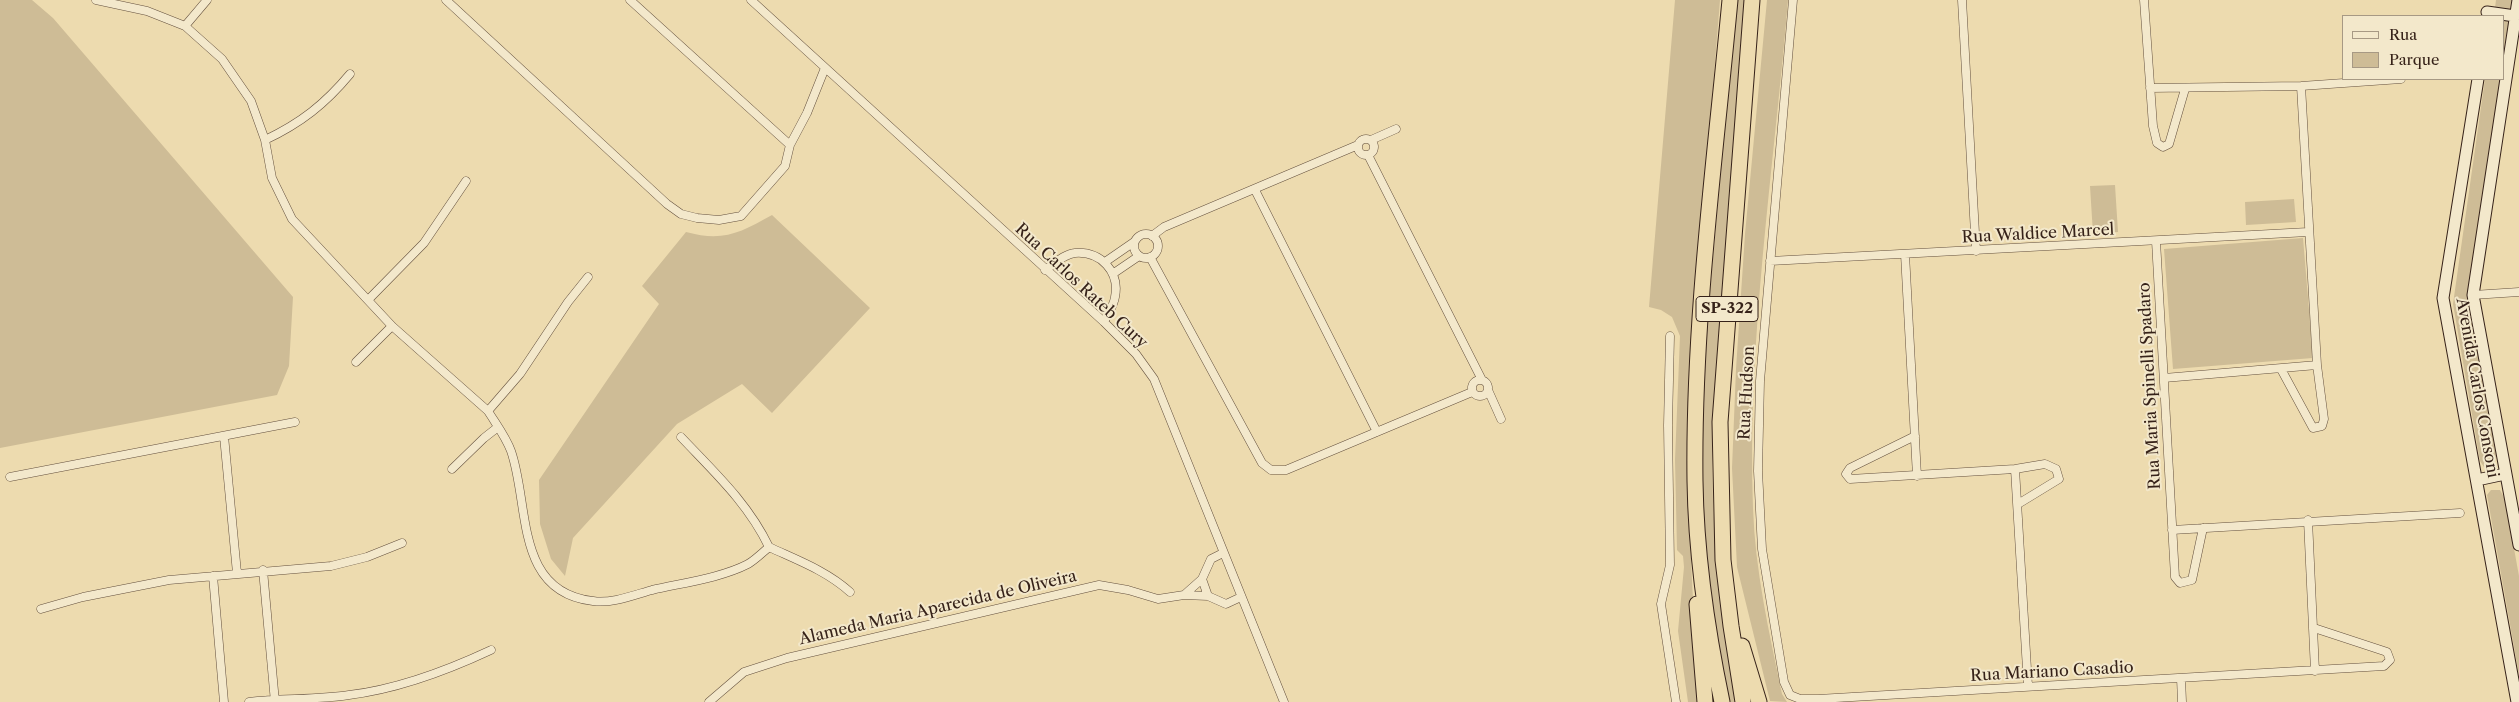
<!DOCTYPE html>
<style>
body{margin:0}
#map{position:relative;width:2519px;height:702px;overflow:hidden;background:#eddbaf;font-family:"Libre Caslon Text",serif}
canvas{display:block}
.legend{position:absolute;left:2342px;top:15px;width:162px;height:65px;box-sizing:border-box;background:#f3e8cb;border:1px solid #a79984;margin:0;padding:6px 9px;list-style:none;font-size:15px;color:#362219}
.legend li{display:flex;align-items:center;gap:10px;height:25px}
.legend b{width:25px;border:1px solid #a79984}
</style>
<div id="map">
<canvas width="2519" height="702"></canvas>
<ul class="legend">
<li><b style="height:6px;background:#f3e8cb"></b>Rua</li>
<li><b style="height:14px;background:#cebc96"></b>Parque</li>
</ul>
</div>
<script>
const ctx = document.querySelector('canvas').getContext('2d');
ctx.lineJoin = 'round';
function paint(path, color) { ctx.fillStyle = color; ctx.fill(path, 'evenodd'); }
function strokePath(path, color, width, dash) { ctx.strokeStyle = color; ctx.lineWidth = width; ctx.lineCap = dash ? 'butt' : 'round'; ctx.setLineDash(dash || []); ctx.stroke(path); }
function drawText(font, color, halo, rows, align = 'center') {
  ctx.font = font + ' "Libre Caslon Text",serif'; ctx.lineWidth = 4; ctx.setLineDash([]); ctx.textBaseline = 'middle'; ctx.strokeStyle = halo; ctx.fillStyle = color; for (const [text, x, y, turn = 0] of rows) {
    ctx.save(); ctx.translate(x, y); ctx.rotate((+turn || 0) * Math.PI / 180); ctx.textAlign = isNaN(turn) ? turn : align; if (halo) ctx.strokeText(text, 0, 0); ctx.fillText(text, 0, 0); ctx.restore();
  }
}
const green = new Path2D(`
 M0,0H32L53,18L293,297L289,366L277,395L0,448Z
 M1675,0H1720L1688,399C1687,500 1692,601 1700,702H1688L1678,631L1684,567L1683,556L1677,550L1675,460L1680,336L1672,317L1661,310L1649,307Z
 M1736,0H1746L1712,436C1711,526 1720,614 1736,702H1726L1718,653L1703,526L1701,393Z
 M1767,0H1788C1774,169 1747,338 1753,508C1755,570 1769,632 1782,694L1787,702L1770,701L1737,567L1732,468L1736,369L1745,234Z
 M2496,0H2513L2503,72V16H2494Z
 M2485,79H2502L2469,297L2496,455L2494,465L2484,467L2480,461L2453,304Z
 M2115,185L2118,232L2093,234L2090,186Z
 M2294,199L2296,222L2246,225L2245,202Z
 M772,215L870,308L772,413L742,384L677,424L573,538L565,576L551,559L540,524L539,480L659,304L642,286L686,232C723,242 740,233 772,215Z
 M2303,238L2313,358L2173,369L2164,249Z
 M2491,490H2500L2505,499L2519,576V675L2487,495Z`);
const minor = new Path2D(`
 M96,0L147,11L185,26L222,59L251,101L265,140L272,178L292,219L392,326L488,411C496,424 506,437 511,451C530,505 514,592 593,601C611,604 634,595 652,590C682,583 721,578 748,564C755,560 762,553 769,547
 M446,0L667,204L681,214L697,218L719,220L741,216L785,166L790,145L807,113L825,68
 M630,0L790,145
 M751,0L1104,322L1136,354L1154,379L1284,702
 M1793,0L1760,381L1758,471L1762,549L1784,682L1790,695L1800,699H1818L2384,666L2390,660L2387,652L2314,628
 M1962,0L1976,251
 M2144,0L2153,126L2157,143L2163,147L2169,144L2185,89
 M185,26L207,0
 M2150,88L2301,86L2401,79
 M1358 147a8 8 0 1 1 16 0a8 8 0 1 1-16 0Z
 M265,140C301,123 325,104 350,74
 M1371,140L1396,129
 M1368,155L1482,380
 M1255,190L1377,432
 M1134 246a12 12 0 1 1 24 0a12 12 0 1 1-24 0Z
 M1152,236L1164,227L1358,145
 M2156,241L2175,577L2180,583L2192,580L2203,528
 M1905,254L1917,476
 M1150,257L1262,463L1271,470H1286L1472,392
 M1770,261L2308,232
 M1105,262L1134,242
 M1045,270C1054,264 1064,254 1075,253C1101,251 1120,272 1115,297C1114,305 1108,314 1104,322
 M1114,273L1139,256
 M2473,295L2519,292
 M369,299L424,243L466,181
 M1670,336L1668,425L1670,565L1661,604L1676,702
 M356,362L392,326
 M2281,369L2313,428L2322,426L2324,419L2317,365L2301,86
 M2164,378L2317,365
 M1472 388a8 8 0 1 1 16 0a8 8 0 1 1-16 0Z
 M1488,390L1501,419
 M488,411L520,374L568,302L588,277
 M224,436L237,573
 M1915,436L1850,468L1846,474L1850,479L2015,469L2045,464L2056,469L2059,479L2018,504
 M681,437C714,472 748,503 769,547C797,560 827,571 850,592
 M452,469L484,438L498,427
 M2015,469L2028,686
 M10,477L295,422
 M2308,520L2315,671
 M2172,530L2460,513
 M263,570L275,702
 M213,576L224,702
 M1202,579L1208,596
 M1184,595L1202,579L1211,559L1223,553
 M41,609L83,597L169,580L331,566L367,557L402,543
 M2181,678L2182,702
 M249,702C282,698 316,700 349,695C399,689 446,671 491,650
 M709,702L744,672L787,658L1099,585L1128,590L1158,599L1184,595L1208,596L1226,604L1241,597`);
const secondary = new Path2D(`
 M2518,0L2473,295L2519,545
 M2487,12L2515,16
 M2478,79L2443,298L2517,702
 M2477,480L2505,474`);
const motorway = new Path2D(`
 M1697,604L1705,702
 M1742,646L1759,702
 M1722,702C1707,630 1696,555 1695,481C1693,321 1715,160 1730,0
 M1743,702L1731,626L1723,560L1720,422L1752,0`);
const shields = [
 [1727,309,62]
];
const shieldNames = [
 ["SP-322",1727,309]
];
const streetNames = [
 ["Rua Waldice Marcel",2038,234,-3],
 ["Rua Carlos Rateb Cury",1081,286,43],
 ["Rua Maria Spinelli Spadaro",2150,386,-93],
 ["Avenida Carlos Consoni",2477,388,80],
 ["Rua Hudson",1747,393,-87],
 ["Alameda Maria Aparecida de Oliveira",938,608,-13],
 ["Rua Mariano Casadio",2052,672,-3]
];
paint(green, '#cebc96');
strokePath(minor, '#64503e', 9);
strokePath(secondary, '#362219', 13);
strokePath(motorway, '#362219', 17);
strokePath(minor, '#f3e8cb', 8);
strokePath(secondary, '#f3e8cb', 11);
strokePath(motorway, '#eddbaf', 15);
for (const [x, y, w] of shields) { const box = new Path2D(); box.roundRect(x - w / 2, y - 12.5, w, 25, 4); ctx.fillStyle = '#f3e8cb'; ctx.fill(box); strokePath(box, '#362219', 1); }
drawText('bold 15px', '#362219', null, shieldNames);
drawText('16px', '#362219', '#f3e8cb', streetNames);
</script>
